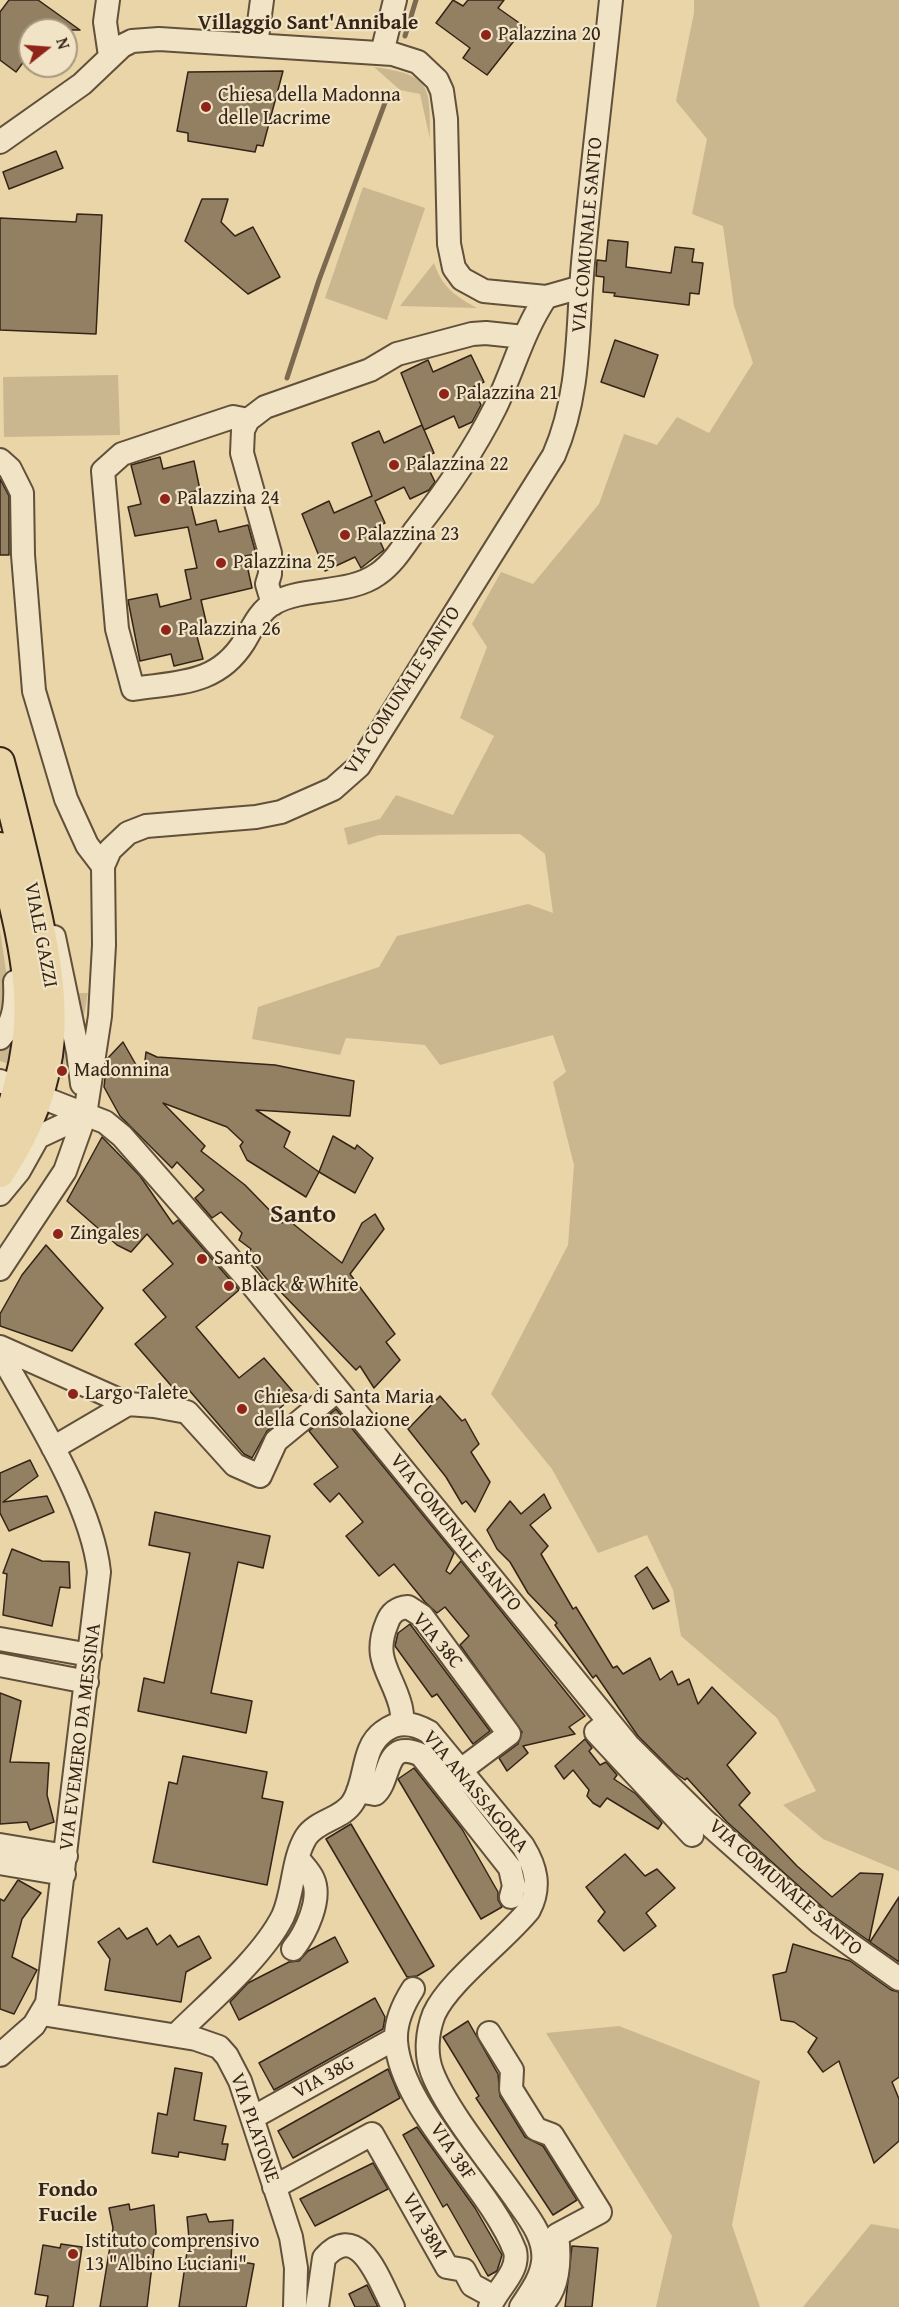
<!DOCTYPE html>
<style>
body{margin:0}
#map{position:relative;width:899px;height:2307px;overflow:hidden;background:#e9d5a7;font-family:"Gentium Book Plus",serif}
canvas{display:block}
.north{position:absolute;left:18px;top:18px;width:60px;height:60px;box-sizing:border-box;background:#f1e4c6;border:2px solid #a69780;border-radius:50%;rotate:73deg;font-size:16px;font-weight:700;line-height:24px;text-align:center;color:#352417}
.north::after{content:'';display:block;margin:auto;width:21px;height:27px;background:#8f2418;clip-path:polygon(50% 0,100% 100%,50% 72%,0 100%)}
</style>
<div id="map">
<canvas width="899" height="2307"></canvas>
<div class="north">N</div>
</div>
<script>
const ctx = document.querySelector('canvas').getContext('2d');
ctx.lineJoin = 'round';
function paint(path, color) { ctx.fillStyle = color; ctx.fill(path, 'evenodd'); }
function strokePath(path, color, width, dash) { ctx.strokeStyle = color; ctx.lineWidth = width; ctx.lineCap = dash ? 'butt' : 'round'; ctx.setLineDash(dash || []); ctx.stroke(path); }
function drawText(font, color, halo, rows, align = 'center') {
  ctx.font = font + ' "Gentium Book Plus",serif'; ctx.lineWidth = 4.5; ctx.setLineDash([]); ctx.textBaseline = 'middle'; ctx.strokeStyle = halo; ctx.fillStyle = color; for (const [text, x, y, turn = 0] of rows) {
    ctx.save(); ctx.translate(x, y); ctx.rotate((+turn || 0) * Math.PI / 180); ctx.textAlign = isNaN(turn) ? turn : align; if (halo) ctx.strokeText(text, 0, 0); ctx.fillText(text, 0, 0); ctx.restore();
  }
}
const green = new Path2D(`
 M694,0H899V1871L823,1839L783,1805L816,1791L777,1718L681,1636L673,1590L647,1535L598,1553L552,1469L491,1394L568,1245L574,1165L553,1082L566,1072L553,1035L440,1065L425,1045L346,1038L340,1055L252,1039L258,1007L379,967L397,936L528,904L553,913L545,854L520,834L379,835L348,845L344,828L380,819L396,795L453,815L494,736L460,718L487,647L472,624L501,572L533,584L599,504L624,434L657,445L677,417L709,433L753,363L734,306L723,226L692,214L707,139L676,101L694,13Z
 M374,67C431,75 430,84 430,139L420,94L400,90Z
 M363,187L425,208L387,320L325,298Z
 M434,263C442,287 455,296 477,308L400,306Z
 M118,375L120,435L4,437L3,377Z
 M0,931L9,990L0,1028Z
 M73,993H88L80,1037Z
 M13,1039L10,1064L0,1061V1049Z
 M63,1040L66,1051L65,1077L62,1079L57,1076Z
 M619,2026L760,2081L732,2225L760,2307H656L672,2236L546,2033Z
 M871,2224L899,2229V2307H803Z`);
const stream = new Path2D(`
 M405,36L416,0
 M287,378L319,280L389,92`);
const building = new Path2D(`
 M9,0H38L80,30H30V53L16,72L0,60V12Z
 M453,0L463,6L468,0H504L498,8L525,27L487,75L463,58L470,48L436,23Z
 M283,71L263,146L257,145L255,152L188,141V133L177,131L188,72Z
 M56,151L63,168L9,189L3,172Z
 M202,199H228L221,222L235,236L253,227L280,277L248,294L185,241Z
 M77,214L102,215L96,334L0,330V218L76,222Z
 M608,240L628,242L626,267L671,273L675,247L694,249L692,262L703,263L699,294L690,293L689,305L614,296L615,293L603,292L604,277L596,276L597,260L606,261Z
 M615,340L658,355L644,397L601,382Z
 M471,355L484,382L473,387L481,405L472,422L459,428L454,416L424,430L401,373L428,360L433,372Z
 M422,425L434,453L423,457L435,482L429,490L410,499L404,487L375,501L385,523L374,528L384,550L361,568L355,557L325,571L302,514L329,501L334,513L372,496L352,443L379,431L384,443Z
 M160,457L163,469L194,461L200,490L188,493L196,525L216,520L219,532L248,525L256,554L245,556L252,588L201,600L207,626L195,629L203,659L174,666L171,654L140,661L128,600L157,594L160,607L191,599L185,570L197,568L188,527L135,536L128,507L141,504L131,465Z
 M0,479L9,496V555H0Z
 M123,1042L143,1077L146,1052L157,1057L275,1065L354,1081L350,1116L256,1110L290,1132L284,1147L319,1172L306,1197L247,1160L240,1146L243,1142L227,1127L163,1103L205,1146L201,1151L245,1185L282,1223L287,1219L342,1263L362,1223L375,1214L384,1229L350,1274L395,1334L386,1342L400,1360L374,1388L360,1366L356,1370L276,1287L274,1288L247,1255L251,1249L239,1240L242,1233L221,1212L212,1218L195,1198L204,1190L177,1162L172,1168L120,1116L104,1087L107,1059Z
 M333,1136L355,1149L357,1145L373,1158L355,1193L319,1172Z
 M102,1137L140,1176L173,1224L178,1220L239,1290L196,1327L239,1378L264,1358L295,1394L277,1411L283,1418L267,1431L252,1458L244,1454L189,1390L181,1397L135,1344L166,1317L143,1290L173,1264L147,1234L131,1252L117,1245L67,1201Z
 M46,1245L103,1308L72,1351L0,1326V1314L22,1275Z
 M440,1396L462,1421L465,1419L479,1444L471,1452L490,1482L475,1512L466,1501L462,1504L446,1477L408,1429Z
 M336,1409L454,1553L446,1571L450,1574L461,1561L585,1716L569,1727L575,1734L523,1746L528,1753L507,1771L499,1758L518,1744L522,1732L460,1645L469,1636L445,1607L437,1613L425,1602L394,1564L379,1576L346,1536L363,1522L339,1493L330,1502L314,1484L338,1467L309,1431Z
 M30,1460L38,1476L3,1502L47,1496L54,1512L9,1531L0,1513V1473Z
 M544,1494L551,1508L530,1525L548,1546L541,1554L573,1609L576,1607L613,1668L617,1666L623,1674L650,1658L660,1680L672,1671L678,1685L689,1679L698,1704L712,1687L756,1733L727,1765L750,1793L739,1805L797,1866L832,1897L860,1873L883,1874L869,1941L828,1912L727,1822L687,1778L685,1780L675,1773L638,1736L596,1675L593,1678L555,1625L557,1623L528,1593L510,1562L497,1549L487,1530L510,1501L521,1514Z
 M155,1512L270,1536L263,1568L238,1562L211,1693L252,1701L246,1733L138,1711L144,1678L164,1683L190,1553L149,1545Z
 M12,1549L42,1561L69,1562L70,1588L60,1587L52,1626L3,1615L7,1574L3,1573Z
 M647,1567L669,1601L653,1609L635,1576Z
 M410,1624L490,1731L473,1744L437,1694L432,1697L395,1646L398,1633Z
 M0,1693L21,1701L10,1762L49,1763L47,1795L54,1822L30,1830L27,1822L0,1824Z
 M585,1739L592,1748L589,1751L600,1765L606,1762L617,1775L614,1779L636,1794L662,1823L658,1829L607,1798L600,1807L593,1803L587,1796L589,1790L573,1770L564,1779L555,1766Z
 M183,1756L267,1772L262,1798L283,1802L267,1885L153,1862L169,1782L177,1784Z
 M414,1768L462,1829L498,1892V1900L502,1907L481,1919L398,1779Z
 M351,1824L434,1966L417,1976L407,1977L326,1839Z
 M625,1854L645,1876L657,1869L675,1888L646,1913L656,1926L624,1951L598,1921L605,1912L586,1887Z
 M18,1880L41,1893L22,1919L12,1957L37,1970L14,2014L0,2009V1899L4,1901Z
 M899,1897V1962L870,1942Z
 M119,1928L127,1939L147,1928L157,1945L170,1935L178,1947L199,1936L211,1958L186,1972L181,2002L105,1990L110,1959L98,1942Z
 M335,1937L348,1962L239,2020L230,2002L248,1983L289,1962L299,1961L308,1951Z
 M793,1944L850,1961L891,1990L899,1992V2077L892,2082L899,2099V2141L874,2163L839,2061L823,2072L808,2052L817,2038L794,2022L781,2020L773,1975L786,1972Z
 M375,1998L385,2017L383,2029L274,2090L259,2063Z
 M468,2021L498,2074L500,2096L525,2137L543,2146L577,2200L553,2215L476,2098L479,2096L443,2037Z
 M175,2068L202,2073L194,2120L226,2126L222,2144H228L225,2160L179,2152L178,2157L152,2153L158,2113L167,2115Z
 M388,2069L400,2098L293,2158L278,2131Z
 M417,2127L475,2208L502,2255L497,2271L488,2276L447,2204L443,2207L403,2135Z
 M373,2163L388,2189L315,2226L300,2199Z
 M129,2204L130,2210L154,2205L156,2232L147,2307H100L113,2228L109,2208Z
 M206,2214L209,2222L233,2220L231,2260L254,2264L246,2307H179L189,2238L187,2217Z
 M61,2244L82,2247L73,2307H46L48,2296L35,2294L43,2245L60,2248Z
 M572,2246L598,2248L592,2307H565Z
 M367,2285L378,2307H355L349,2294Z`);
const minor = new Path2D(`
 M108,0L105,22L110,56
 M256,45L262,0
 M382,53L395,0
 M0,142L82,84L122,46L132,41L159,39L393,54L418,62L437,80L442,91L446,119L449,244L454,268L462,279L484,291L546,297L581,287
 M248,420L233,417L122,454L103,471L117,629L133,689C178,682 217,685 244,642C252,629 259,611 274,603C305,586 349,595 378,574C394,563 405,544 416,529C446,491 473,452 495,408C513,371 523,331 546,297
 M0,460L10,469L22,493L23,555L34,691L66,799L87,845L103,866
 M273,604L267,584L270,574V553L242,453L243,430L248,420L265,407L370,370L397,354L472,334L486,333L524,337
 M54,937L78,1052L82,1084
 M0,1038C15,1022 16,1003 15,982
 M0,1081L105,1122L122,1136L245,1276L628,1745L704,1820L820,1923L899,1979
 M0,1194L19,1171L38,1137L85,1115
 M0,1269L65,1171L85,1115L100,1016L104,945L103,866L110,850L128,833L146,826L256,817L281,812L333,789L359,766L554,455C581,393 577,328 583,263C591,175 602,88 611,0
 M0,1347L128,1404
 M0,1353C34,1414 92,1504 99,1572L47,2003L34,2025L0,2055
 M53,1448L128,1404L154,1406L187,1412L235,1465L260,1476L276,1441L338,1390
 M0,1639L90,1655
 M0,1665L87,1682
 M608,1722L596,1732L692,1835
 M403,1723C402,1717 402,1710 400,1704C391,1672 372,1659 387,1623C391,1612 397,1608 408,1607L422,1616L509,1734L461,1770
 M358,1791L375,1794C392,1779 383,1738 421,1755L510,1868L514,1886L511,1897
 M0,1845L66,1856
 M0,1863L64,1874
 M293,1949C306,1933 322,1899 313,1879C310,1872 304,1866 299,1860
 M413,1989C404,2003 395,2023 396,2041C401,2110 490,2186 515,2251C520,2272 497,2288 490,2307
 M42,2014L196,2039L219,2047L227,2056L240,2081L291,2237L296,2268L295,2307
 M489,2033L512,2070L511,2089L536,2129L552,2135L600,2212L557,2235C560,2257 560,2293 538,2307
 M176,2035C209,2002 262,1958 283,1916C294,1892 292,1860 306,1837C317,1820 343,1819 353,1802C367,1781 361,1748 383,1732C398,1720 414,1723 429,1732L523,1846C536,1867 541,1887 529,1910C504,1941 449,1981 434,2014C427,2032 425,2054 432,2072C447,2111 492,2165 517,2201C530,2219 546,2239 543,2262C541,2279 530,2293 521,2307
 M252,2118L396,2038
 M274,2187L372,2134L447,2267L464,2270L472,2285L494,2297
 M317,2307L324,2258C359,2218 380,2282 393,2307`);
const major = new Path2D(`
 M0,762C12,807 23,851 33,896C58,1004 64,1076 0,1173
 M0,847C19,931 42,996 19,1082C14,1101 10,1118 0,1134`);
const markers = [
 [486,35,6,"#8f2418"],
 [206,107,6,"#8f2418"],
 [444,394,6,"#8f2418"],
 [394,465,6,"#8f2418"],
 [165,499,6,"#8f2418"],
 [345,535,6,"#8f2418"],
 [221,563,6,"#8f2418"],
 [166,630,6,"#8f2418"],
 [62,1071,6,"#8f2418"],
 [58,1234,6,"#8f2418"],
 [202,1259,6,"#8f2418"],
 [229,1286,6,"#8f2418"],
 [73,1394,6,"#8f2418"],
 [242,1409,6,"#8f2418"],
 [73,2254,6,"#8f2418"]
];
const poiNames = [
 ["Palazzina 20",498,35],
 ["Chiesa della Madonna",218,96],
 ["delle Lacrime",218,119],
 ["Palazzina 21",456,394],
 ["Palazzina 22",406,465],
 ["Palazzina 24",177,499],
 ["Palazzina 23",357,535],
 ["Palazzina 25",233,563],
 ["Palazzina 26",178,630],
 ["Madonnina",74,1071],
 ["Zingales",70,1234],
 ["Santo",214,1259],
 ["Black & White",241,1286],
 ["Largo Talete",85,1394],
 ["Chiesa di Santa Maria",254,1398],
 ["della Consolazione",254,1421],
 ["Istituto comprensivo",85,2242],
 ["13 \"Albino Luciani\"",85,2265]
];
const streetNames = [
 ["VIA COMUNALE SANTO",588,235,-85],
 ["VIA COMUNALE SANTO",403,691,-57],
 ["VIALE GAZZI",40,935,79],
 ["VIA COMUNALE SANTO",455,1533,51],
 ["VIA 38C",437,1641,50],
 ["VIA EVEMERO DA MESSINA",81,1737,-83],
 ["VIA ANASSAGORA",475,1792,50],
 ["VIA COMUNALE SANTO",785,1888,41],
 ["VIA 38G",324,2078,-29],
 ["VIA PLATONE",254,2128,71],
 ["VIA 38F",452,2152,56],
 ["VIA 38M",424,2226,61]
];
const neighbourhoodNames = [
 ["Villaggio Sant'Annibale",308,24]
];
const quarterNames = [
 ["Fondo",68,2190],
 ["Fucile",68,2215]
];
const districtNames = [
 ["Santo",303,1215]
];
paint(green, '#cab78f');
strokePath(stream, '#7c6a50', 5);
paint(building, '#938062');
strokePath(building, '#352417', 1.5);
strokePath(minor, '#62503b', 26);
strokePath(major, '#352417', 32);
strokePath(minor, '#f1e4c6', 22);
strokePath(major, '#e9d5a7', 28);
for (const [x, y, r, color] of markers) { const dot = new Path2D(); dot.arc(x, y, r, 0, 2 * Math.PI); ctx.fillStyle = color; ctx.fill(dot); strokePath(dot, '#f1e4c6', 2); }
drawText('20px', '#352417', '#f1e4c6', poiNames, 'left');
drawText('20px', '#352417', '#f1e4c6', streetNames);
drawText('bold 21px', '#352417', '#f1e4c6', neighbourhoodNames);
drawText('bold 22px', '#352417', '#f1e4c6', quarterNames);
drawText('bold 26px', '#352417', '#f1e4c6', districtNames);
</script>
